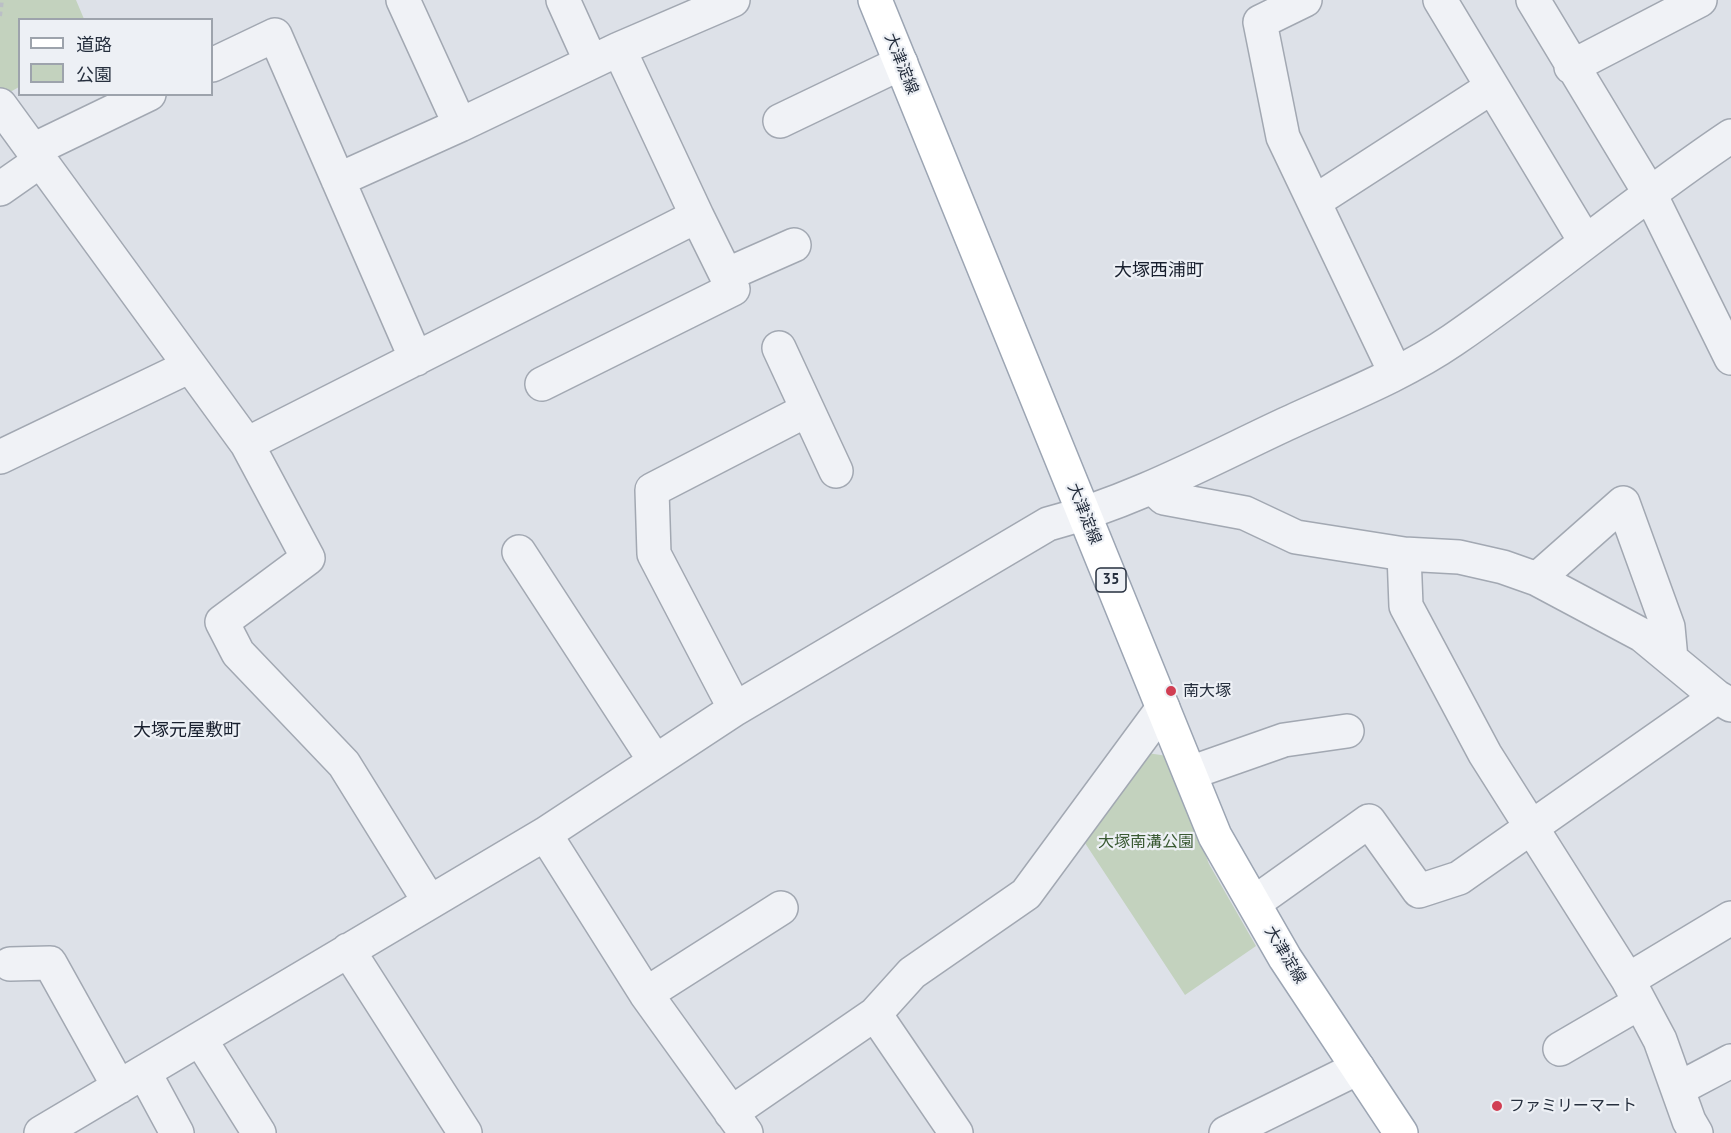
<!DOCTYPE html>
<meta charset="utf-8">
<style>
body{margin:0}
#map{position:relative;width:1731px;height:1133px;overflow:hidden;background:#dde1e8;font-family:"PT Sans","Noto Sans JP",sans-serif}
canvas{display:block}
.legend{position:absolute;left:18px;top:18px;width:195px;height:78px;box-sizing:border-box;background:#edf0f5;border:2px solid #9da3ac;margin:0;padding:8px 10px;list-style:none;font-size:18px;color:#262f3e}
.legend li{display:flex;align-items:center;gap:12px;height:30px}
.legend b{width:30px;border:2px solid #9da3ac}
</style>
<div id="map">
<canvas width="1731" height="1133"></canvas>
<ul class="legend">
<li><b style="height:8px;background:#fff"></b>道路</li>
<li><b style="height:16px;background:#c3d2be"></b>公園</li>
</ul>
</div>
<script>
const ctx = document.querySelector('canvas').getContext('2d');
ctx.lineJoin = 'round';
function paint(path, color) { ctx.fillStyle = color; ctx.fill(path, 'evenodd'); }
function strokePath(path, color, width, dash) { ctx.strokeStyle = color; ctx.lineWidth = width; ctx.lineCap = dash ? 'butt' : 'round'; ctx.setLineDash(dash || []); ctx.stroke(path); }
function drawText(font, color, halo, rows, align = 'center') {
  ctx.font = font + ' "PT Sans","Noto Sans JP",sans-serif'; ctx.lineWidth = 4.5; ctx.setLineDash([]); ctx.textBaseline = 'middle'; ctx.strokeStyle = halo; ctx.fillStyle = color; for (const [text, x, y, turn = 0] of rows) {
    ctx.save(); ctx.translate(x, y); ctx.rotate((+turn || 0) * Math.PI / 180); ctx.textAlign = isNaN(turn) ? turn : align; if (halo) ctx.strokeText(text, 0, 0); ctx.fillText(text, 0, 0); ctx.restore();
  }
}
const green = new Path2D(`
 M0,0H76L84,19L20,20L19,87L3,96L0,92Z
 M1147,753L1168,756L1209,864L1256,946L1185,995L1083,840Z`);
const path = new Path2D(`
 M0,16L2,0`);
const minor = new Path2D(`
 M403,0L460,125L619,49L733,0
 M563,0L591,62
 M1305,0L1260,22L1283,137L1395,372
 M1440,0L1585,241
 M1533,0L1649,192L1731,358
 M212,65L275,35L416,359
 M1571,67L1700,0
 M0,105L247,444L697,216L619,49
 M780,121L901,63
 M33,150L149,94
 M338,180L460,125
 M0,189L40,161
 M1314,202L1492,87
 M726,275L794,245
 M779,348L836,471
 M542,384L733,289L697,216
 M247,444L308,558L222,622L238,653L344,764L429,901
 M0,457L190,366
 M1152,487L1164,498L1245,513L1296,537L1404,554L1459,557L1503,567L1537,579L1642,635L1717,697L1731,705
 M519,552L655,761
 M1404,554L1406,606L1485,754L1628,980L1660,1040L1689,1121L1696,1133
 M1537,579L1623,503L1668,627L1671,659
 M735,709L654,554L652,490L807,410
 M1190,773L1284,740L1347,731
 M545,834L646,994L746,1133
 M1254,903L1369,821L1419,891L1459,878L1717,697
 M348,950L465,1133
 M10,964L50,963L119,1087
 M1628,980L1731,918
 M646,994L781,908
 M875,1014L956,1133
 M200,1039L259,1133
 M1560,1049L1639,1003
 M144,1072L177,1133
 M1678,1089L1731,1061
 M731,1113L875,1014L912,973L1026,894L1163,708
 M41,1133L545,834L735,709L1048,524C1132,502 1209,460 1286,424C1342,398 1402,375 1453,340C1548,275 1635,200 1731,136
 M1226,1133L1358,1068`);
const major = new Path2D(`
 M875,0L1215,836L1285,958L1401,1133`);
const markers = [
 [1171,691,6,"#d13e53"],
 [1497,1106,6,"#d13e53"]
];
const shields = [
 [1111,580,30]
];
const shieldNames = [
 ["35",1111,580]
];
const streetNames = [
 ["大津淀線",901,64,68],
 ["大津淀線",1084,514,68],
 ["大津淀線",1285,955,59]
];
const poiNames = [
 ["南大塚",1183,691],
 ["ファミリーマート",1509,1106]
];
const parkNames = [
 ["大塚南溝公園",1146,842]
];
const neighbourhoodNames = [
 ["大塚西浦町",1159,271],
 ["大塚元屋敷町",187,731]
];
paint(green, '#c3d2be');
strokePath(minor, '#a2a8b2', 36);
strokePath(major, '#9ca5b3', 36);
strokePath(path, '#bbbfc6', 4, [4.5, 4.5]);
strokePath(minor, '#f0f2f6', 33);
strokePath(major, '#fff', 33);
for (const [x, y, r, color] of markers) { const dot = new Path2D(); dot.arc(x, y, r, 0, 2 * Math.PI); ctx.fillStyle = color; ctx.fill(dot); strokePath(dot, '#edf0f5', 2); }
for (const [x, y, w] of shields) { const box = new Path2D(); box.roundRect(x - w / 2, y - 12, w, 24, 4.5); ctx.fillStyle = '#edf0f5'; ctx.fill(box); strokePath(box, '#262f3e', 1.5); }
drawText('bold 15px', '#262f3e', null, shieldNames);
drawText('16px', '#262f3e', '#edf0f5', streetNames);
drawText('16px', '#262f3e', '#edf0f5', poiNames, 'left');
drawText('16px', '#3a5a33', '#edf0f5', parkNames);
drawText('18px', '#19202f', '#edf0f5', neighbourhoodNames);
</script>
